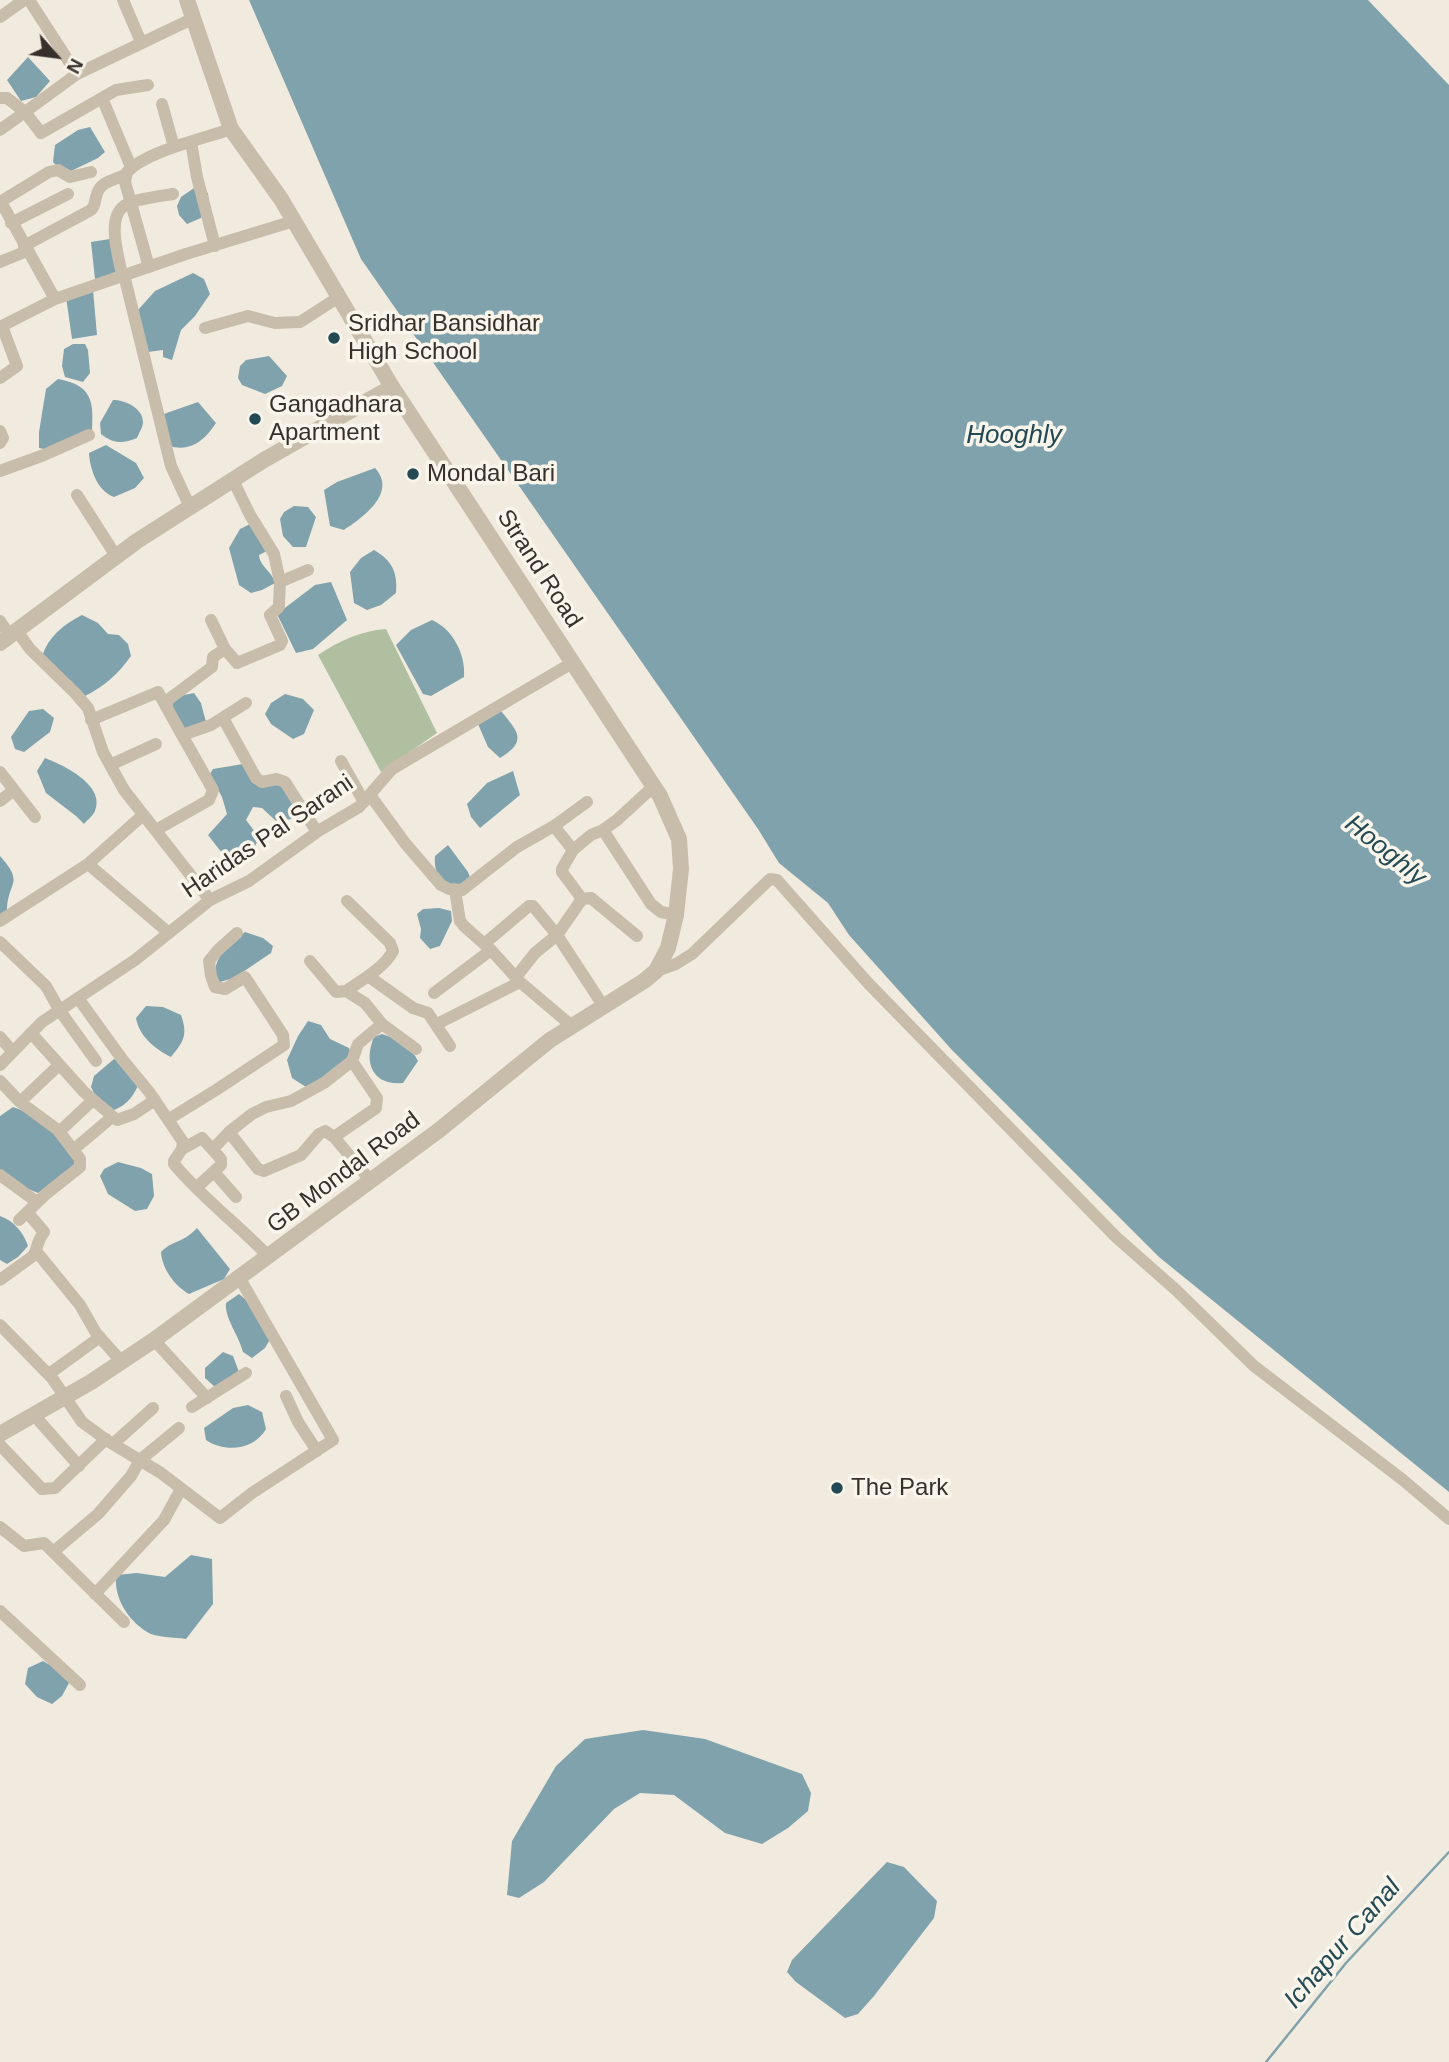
<!DOCTYPE html>
<style>
body{margin:0}
#map{position:relative;width:1449px;height:2062px;overflow:hidden;background:#f1ebdf;font-family:Arial,sans-serif}
canvas{display:block}
.north{position:absolute;left:21px;top:21px;width:70px;height:70px;-webkit-text-stroke:5px #f9f5eb;paint-order:stroke;rotate:118deg;font-size:19px;font-weight:700;line-height:28px;text-align:center;color:#37302a}
.north::after{content:'';display:block;margin:auto;width:24px;height:32px;background:#37302a;clip-path:polygon(50% 0,100% 100%,50% 72%,0 100%)}
</style>
<div id="map">
<canvas width="1449" height="2062"></canvas>
<div class="north">N</div>
</div>
<script>
const ctx = document.querySelector('canvas').getContext('2d');
ctx.lineJoin = 'round';
function paint(path, color) { ctx.fillStyle = color; ctx.fill(path, 'evenodd'); }
function strokePath(path, color, width, dash) { ctx.strokeStyle = color; ctx.lineWidth = width; ctx.lineCap = dash ? 'butt' : 'round'; ctx.setLineDash(dash || []); ctx.stroke(path); }
function drawText(font, color, halo, rows, align = 'center') {
  ctx.font = font + ' Arial,sans-serif'; ctx.lineWidth = 7; ctx.setLineDash([]); ctx.textBaseline = 'middle'; ctx.strokeStyle = halo; ctx.fillStyle = color; for (const [text, x, y, turn = 0] of rows) {
    ctx.save(); ctx.translate(x, y); ctx.rotate((+turn || 0) * Math.PI / 180); ctx.textAlign = isNaN(turn) ? turn : align; if (halo) ctx.strokeText(text, 0, 0); ctx.fillText(text, 0, 0); ctx.restore();
  }
}
const green = new Path2D(`
 M386,629L437,733L381,772L318,655C339,641 360,631 386,629Z`);
const water = new Path2D(`
 M249,0H1368L1449,85V1492L1159,1257L952,1050L849,935L828,903L779,863L758,829L361,259Z
 M28,57L50,81L36,97L21,101L7,80Z
 M90,127L105,152L98,158L69,172L60,169L53,162L55,145L78,130Z
 M197,186L208,193L209,203L201,218L187,224L179,215L177,206L181,197Z
 M116,238L120,272L95,279L91,242Z
 M193,273L204,279L210,294L195,316L181,330L172,360L163,357V350L148,352L138,310L155,291Z
 M93,290L97,335L72,339L66,297Z
 M73,344H85L88,350L90,373L83,382L65,377L62,366L64,349Z
 M269,356L287,376L282,386L265,394L242,385L238,378L240,366L246,360Z
 M58,379C91,385 94,400 92,430L49,450L39,448V432L46,389Z
 M113,400C125,400 143,408 143,422C143,427 139,433 137,438C122,444 114,444 101,434L100,423Z
 M198,402L216,423C204,441 191,452 169,446L161,415Z
 M106,445L136,463L144,478L135,488L114,497C97,491 90,469 89,453Z
 M375,468C398,493 362,518 344,530L330,526L324,490L337,482Z
 M294,506L308,507L316,517L306,547H293L283,536L280,519L284,512Z
 M252,523L273,548L259,555C260,567 272,571 275,583L262,590L251,593L239,585L229,548L240,529Z
 M374,550C392,560 398,573 396,593L381,605L367,610L354,603L350,572L361,558Z
 M331,582L347,620L313,649L296,653L277,614L315,585Z
 M82,615L98,623L108,634L119,635L128,644L131,656C118,674 105,686 85,696L42,656C49,636 63,625 82,615Z
 M432,620C453,629 466,655 464,677L431,696L423,694L396,645L411,630Z
 M194,693L201,703L206,722L184,730L175,714L172,703L179,696Z
 M285,694L303,699L314,710L304,734L293,739L271,724L265,714L271,703Z
 M43,709L54,718L50,732L24,752L15,749L11,737L29,711Z
 M501,711C518,732 528,741 500,758L488,747L478,724Z
 M45,758C63,765 106,785 95,811C93,816 87,820 84,824L76,816L46,793L37,771Z
 M243,764L259,787L281,782L298,811L291,819L277,822L262,808L253,807L246,820L259,837C254,852 246,860 232,866L208,835L227,814L222,797L210,774L213,769Z
 M513,771L520,795L480,828L471,817L467,804L487,783Z
 M448,845L468,872L471,880L462,887C444,884 433,876 435,856Z
 M0,856C25,884 8,881 7,910L0,916Z
 M439,908L451,911L452,921L440,946L430,949L420,938L421,929L417,914L423,909Z
 M245,932L263,938L273,946L271,953L234,978L220,982L214,976C216,954 229,946 245,932Z
 M146,1006L163,1007L181,1015C188,1035 184,1041 171,1057C155,1049 139,1036 136,1018Z
 M308,1021L321,1025L330,1039L349,1048L352,1056L343,1065L306,1087L292,1078L287,1060L298,1036Z
 M382,1034C398,1039 410,1045 418,1061L403,1083C373,1086 363,1063 374,1037Z
 M114,1059L123,1065L138,1086C132,1098 125,1107 111,1111L97,1099L91,1087L94,1076Z
 M13,1107C43,1117 59,1138 78,1162L38,1193L26,1188L0,1170V1116Z
 M118,1162L141,1168L152,1174L154,1196L147,1209L135,1211L108,1194L100,1176L104,1169Z
 M0,1216C13,1220 24,1233 28,1246L18,1257L7,1264L0,1260Z
 M197,1228L230,1269L224,1279L189,1294C175,1286 162,1269 161,1252C174,1239 182,1244 197,1228Z
 M239,1294L253,1306L271,1338L265,1348L252,1358L243,1352C239,1336 224,1317 226,1303Z
 M223,1352L233,1356L239,1372L216,1388L205,1378V1368Z
 M248,1405L262,1412L266,1429C254,1450 225,1453 206,1440L204,1428L233,1408Z
 M191,1555L212,1559L213,1604L186,1639C175,1637 156,1638 147,1632C127,1619 114,1598 116,1575L137,1573L165,1577Z
 M43,1661L62,1672L70,1681L62,1696L52,1704L37,1697L25,1684L28,1668Z
 M643,1730L705,1739L802,1774L811,1793L808,1811L788,1828L762,1844L725,1833L674,1795L640,1793L614,1809L544,1882L519,1898L507,1895L512,1841L556,1766L585,1739Z
 M887,1862L904,1867L937,1901L934,1918L874,1996L858,2014L845,2018L796,1982L787,1972L792,1960Z`);
const stream = new Path2D(`
 M1266,2062L1346,1963L1449,1852`);
const minor = new Path2D(`
 M29,0L77,74
 M123,0L141,42
 M0,17L24,0
 M0,98H7L25,112L77,74L194,18
 M102,98L131,167
 M162,104L174,147
 M0,130L25,112L41,133L116,90L148,85
 M191,142L197,177L215,246
 M0,202L49,172L58,170L70,177L91,172
 M1,202L55,299
 M11,223L68,194
 M24,246L91,210C96,205 94,202 97,194C100,182 114,180 125,175
 M0,262L27,251
 M149,267L125,182L127,172C147,151 203,139 231,129
 M122,275C119,257 106,219 124,206C133,199 161,196 173,194
 M124,275L171,466L190,507
 M0,327L55,299L186,254L294,221
 M205,328L248,316L275,323L300,322L339,297
 M0,378L17,366L2,326
 M0,431L3,438L0,443
 M0,471L44,455L89,435
 M77,495L116,556
 M280,582L308,570
 M211,620L225,649L237,663L280,645L282,641L270,615L279,607V603L280,582L274,554L250,515L233,480
 M0,621L10,636
 M17,631L30,649L76,694L88,708L103,752L124,790L210,900
 M165,702L212,667L213,657L225,649
 M223,718L256,778L262,782L277,779L285,782L317,832
 M91,720L158,692L182,735L211,725L246,703
 M341,761L364,802
 M110,765L156,744
 M0,772L35,817
 M370,795L405,843L441,885L449,889L462,890L517,847L554,826L587,802
 M0,801L14,790
 M554,826L573,850L591,835L603,830L617,820L654,786
 M156,830L209,800L213,790L182,735
 M603,830L651,904L661,912L676,915
 M88,864L169,933
 M455,890L460,921L464,926L491,950L520,982L572,1026
 M582,899L591,898L637,936
 M347,901L390,943L393,951C384,968 362,980 346,991L365,1003L382,1024
 M0,921L88,864L143,815
 M0,942L46,986L60,1011L96,1061
 M484,944L529,906H533L557,935L604,1007
 M310,961L336,992L346,991
 M656,971L676,964L692,954L770,879L777,880L868,983L1116,1237L1176,1290L1254,1366L1403,1480L1449,1519
 M368,976L413,1008L428,1013L450,1046
 M516,977L535,953L557,935L582,899L562,872V869L573,850
 M434,993L491,950
 M78,998L122,1059L150,1093L183,1142L182,1149L174,1161V1164C202,1198 239,1225 269,1257
 M437,1024L520,982
 M31,1033L84,1092L117,1120L134,1114L155,1100
 M0,1037L13,1052
 M0,1065L42,1022L135,960L210,900L249,881L320,830L359,807L392,769L572,663
 M0,1081L20,1102L58,1130L80,1159V1167L46,1194L19,1220
 M20,1102L59,1065
 M169,1119L216,1090L284,1045L283,1035L245,977L225,989L215,987L211,976L209,961L218,950L237,933
 M59,1132L93,1100
 M229,1132L258,1169L264,1171L301,1155L319,1134L325,1131L334,1137L370,1180
 M334,1137L376,1108L377,1098L352,1061
 M182,1149L202,1138L221,1159V1165L196,1188
 M213,1149L229,1132L252,1114L266,1107L291,1101L324,1083L352,1061L358,1044L382,1024L416,1049
 M73,1150L112,1117
 M214,1172L236,1197
 M0,1175L37,1202
 M36,1251L80,1305L96,1333L122,1362
 M0,1280L33,1256C39,1247 35,1244 44,1232L27,1212
 M0,1325L52,1378L82,1422L108,1441L161,1473L220,1518L252,1493L333,1440L239,1277
 M154,1340L207,1398
 M49,1374L100,1337
 M286,1396L298,1422L317,1451
 M192,1407L246,1373
 M33,1414L79,1466
 M113,1444L153,1408
 M0,1445L42,1489L55,1488L106,1439
 M0,1527L24,1546L44,1543L124,1622
 M53,1552L98,1514L131,1476L140,1460L179,1428
 M95,1594L164,1520L181,1489
 M0,1611L80,1685`);
const tertiary = new Path2D(`
 M0,643L137,541L264,460L392,387
 M0,1434L91,1382L154,1340L438,1131L550,1040L644,981L656,971L668,948L676,915L681,869L679,839L660,796L392,387L281,199L231,129L187,0`);
const markers = [
 [334,338,7,"#234955"],
 [255,419,7,"#234955"],
 [413,474,7,"#234955"],
 [837,1488,7,"#234955"]
];
const poiNames = [
 ["Sridhar Bansidhar",348,324],
 ["High School",348,352],
 ["Gangadhara",269,405],
 ["Apartment",269,433],
 ["Mondal Bari",427,474],
 ["The Park",851,1488]
];
const streetNames = [
 ["Strand Road",539,569,57],
 ["Haridas Pal Sarani",268,837,-34],
 ["GB Mondal Road",344,1173,-37]
];
const waterNames = [
 ["Hooghly",1014,436],
 ["Hooghly",1385,851,39],
 ["Ichapur Canal",1343,1944,-49]
];
paint(green, '#afbfa0');
paint(water, '#80a2ac');
strokePath(stream, '#80a2ac', 2.5);
strokePath(minor, '#c8bdab', 12);
strokePath(tertiary, '#c8bdab', 16);
for (const [x, y, r, color] of markers) { const dot = new Path2D(); dot.arc(x, y, r, 0, 2 * Math.PI); ctx.fillStyle = color; ctx.fill(dot); strokePath(dot, '#f9f5eb', 2.5); }
drawText('24px', '#37302a', '#f9f5eb', poiNames, 'left');
drawText('24px', '#37302a', '#f9f5eb', streetNames);
drawText('italic 26px', '#234955', '#f9f5eb', waterNames);
</script>
